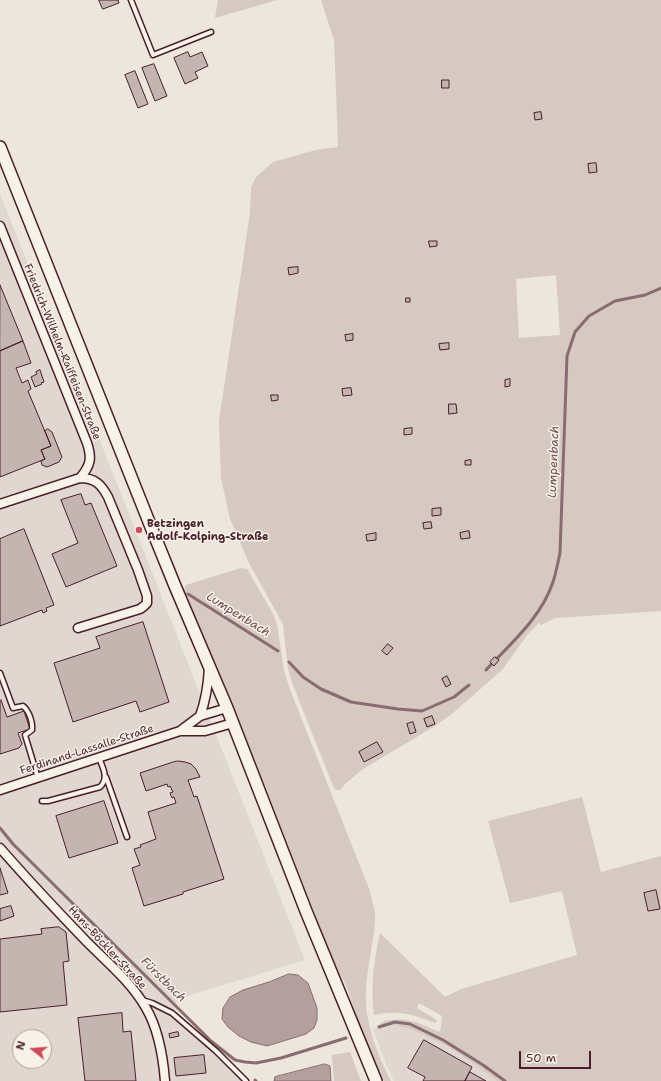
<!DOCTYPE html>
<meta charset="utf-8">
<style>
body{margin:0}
#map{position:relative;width:661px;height:1081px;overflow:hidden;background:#ece6dd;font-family:"Shantell Sans",sans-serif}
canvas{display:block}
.north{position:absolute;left:12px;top:1029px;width:40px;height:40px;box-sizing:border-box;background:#f7f3e8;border:1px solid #b29e9c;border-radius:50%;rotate:287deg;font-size:11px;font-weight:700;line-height:16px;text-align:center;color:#4a1f2b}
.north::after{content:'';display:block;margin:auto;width:14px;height:18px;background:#d1495b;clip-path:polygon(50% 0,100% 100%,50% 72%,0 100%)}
.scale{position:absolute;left:519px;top:1051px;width:72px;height:18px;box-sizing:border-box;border:2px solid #4a1f2b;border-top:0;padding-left:5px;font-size:12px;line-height:14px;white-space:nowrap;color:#4a1f2b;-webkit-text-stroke:3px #f7f3e8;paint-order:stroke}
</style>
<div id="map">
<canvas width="661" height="1081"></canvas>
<div class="north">N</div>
<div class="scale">50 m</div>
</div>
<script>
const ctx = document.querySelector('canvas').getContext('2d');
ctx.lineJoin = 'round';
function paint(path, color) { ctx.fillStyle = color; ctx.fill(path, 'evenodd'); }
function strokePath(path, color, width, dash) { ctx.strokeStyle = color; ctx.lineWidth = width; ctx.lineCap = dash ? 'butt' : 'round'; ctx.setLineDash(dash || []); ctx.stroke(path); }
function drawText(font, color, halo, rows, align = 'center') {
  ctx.font = font + ' "Shantell Sans",sans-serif'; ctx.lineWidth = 3; ctx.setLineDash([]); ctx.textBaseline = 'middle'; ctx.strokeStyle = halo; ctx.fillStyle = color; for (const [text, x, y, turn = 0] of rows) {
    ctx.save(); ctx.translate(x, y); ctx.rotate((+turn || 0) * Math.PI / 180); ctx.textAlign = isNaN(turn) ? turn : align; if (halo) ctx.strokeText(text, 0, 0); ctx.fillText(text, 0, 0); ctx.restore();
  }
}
const built = new Path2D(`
 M0,194L118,486L305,960L178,999L173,1013L246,1081H0ZM20,1037H44V1061H20Z
 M395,1025L410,1029L445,1045L480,1068L497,1081H394L386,1064L373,1029Z`);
const green = new Path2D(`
 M218,0H277L215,18Z
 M321,0H661V611L556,618L541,625L539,623L528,634L502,670L453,713L435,726L363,769L345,784L340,790H336L333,786L293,685L288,669L283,624L249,563L230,519L221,478L219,421L250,213L251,188L256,177L273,162L316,150L338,147L334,40ZM556,275L560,335L519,338L516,279Z
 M241,568L247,569L272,612L277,624L284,670L289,687L370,891L375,913V922C373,945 367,967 366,990C364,1022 377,1053 391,1081H384L360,1025L346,985L335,965L236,713L183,593L186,585Z
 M582,797L601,872L661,856V1081H497L480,1068L445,1045L410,1029L395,1025L376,1027L384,1021L400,1019L416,1022L439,1032L441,1028L442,1016L419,1003L417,1008L437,1020L435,1023C412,1014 399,1010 374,1015C370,988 374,960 380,933L445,997L461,989L577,955L562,891L510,903L488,821Z
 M350,1052L361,1081H334L332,1055Z`);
const water = new Path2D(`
 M289,974L298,975L308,983L317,1008V1020L314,1028L306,1034L267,1046L251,1042L239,1036L228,1027L222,1019L223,1008L230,997L243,990L269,982Z
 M325,1064L330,1066L331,1081H274L275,1077Z`);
const stream = new Path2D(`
 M188,594L278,651
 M289,662L303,677L321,689L351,702L398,709L422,711L454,697L469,685
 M486,670C511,643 541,618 553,582C556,573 558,562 560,553L567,356L575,332L589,316L615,301L645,295L661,288
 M0,828L13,844L211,1041L235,1060L245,1062L256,1063L281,1058L346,1038
 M379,1027L395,1022L410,1024L443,1040L483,1065L505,1081
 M255,1080L256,1081`);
const building = new Path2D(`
 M99,0H118L119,3L103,9Z
 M188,52L190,57L202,52L208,66L195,72L198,78L185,84L174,58Z
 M154,64L167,96L155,101L142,68Z
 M135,71L148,104L138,108L125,75Z
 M442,80H449V88H442Z
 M541,112L542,119L535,120L534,113Z
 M596,163L597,172L589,173L588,164Z
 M429,241H437V246L430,247Z
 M298,267V273L289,275L288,268Z
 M0,285L23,341L0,351Z
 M406,298H410V302H406Z
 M353,334V340L346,341L345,335Z
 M23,341L31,363L16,368L22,383L28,380L31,389L28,391L51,446L41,450L45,459L0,477V351Z
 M449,343V349L440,350L439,344Z
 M40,370L44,382L41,383L42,384L35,387L31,377L37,374L36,372Z
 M510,379V386L505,387V380Z
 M351,388L352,395L343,396L342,389Z
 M271,395H278V400L272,401Z
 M449,404H456L457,413L449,414Z
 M412,428V434L404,435V429Z
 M48,429L52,432L62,457L59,462L47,467L42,465L41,461L45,459L41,450L51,446L45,431Z
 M471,460V465H465V461Z
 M81,494L85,505L91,503L117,566L66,587L52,554L78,543L61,500Z
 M441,508V515L432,516V509Z
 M431,522L432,528L424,529L423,523Z
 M24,529L54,605L46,608L47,611L43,613L42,610L0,626V539Z
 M469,531L470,538L461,539L460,533Z
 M376,533V540L367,541L366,535Z
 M143,622L169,702L140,712L136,701L73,722L54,663L100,648L96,637Z
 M388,644L393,648L387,655L382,651Z
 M495,657L499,660L494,666L490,662Z
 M447,676L451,684L446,687L442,679Z
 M1,700L7,717L24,711L30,729L18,733L22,744L19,748L0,754V701Z
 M432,716L435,724L427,727L424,719Z
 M413,722L416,732L410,734L407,724Z
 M377,742L383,752L364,762L359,752Z
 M178,761L185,762L191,764L196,769L200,777L188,780L194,797L197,796L224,879L183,892V894L144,906L132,868L140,865L134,849L141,847L140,845L156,839L148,812L176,803L174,797L172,798L170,793L173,792L170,786L168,787L167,784L146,791L140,773L173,762Z
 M104,801L118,843L69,858L56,816Z
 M0,868L8,893L0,895Z
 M656,890L660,909L648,911L644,893Z
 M11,906L14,916L0,921V909Z
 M59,927L66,932L69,961L63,962L67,1005L0,1012V939L42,934L41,929Z
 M122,1013L123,1032L131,1031L136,1081H85L78,1018Z
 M178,1032L179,1036L170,1038L169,1034Z
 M424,1040L472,1067L465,1081H423L425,1077L408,1068Z
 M204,1055L206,1073L176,1076L174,1058Z
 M470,1072L486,1081H465Z`);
const service = new Path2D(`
 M131,0L153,55L211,32
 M0,673L13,708L23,706C29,711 33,722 32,730L25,735L38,778
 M106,777L127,837
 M42,801H48L100,787C109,778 103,768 99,758
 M142,1000L152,1003L172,1013L216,1051L246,1081`);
const minor = new Path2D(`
 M0,226L87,443C92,458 91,465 80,478C95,478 101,484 108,497L138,570L147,596V603L144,606L140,609L78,628
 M0,504L80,478
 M200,716C206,700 208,686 209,668
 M180,731L200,716L227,708
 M0,790L180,731H205L233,723
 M0,848C28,880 57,911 87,942C108,963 131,982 146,1008C159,1030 163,1056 165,1081`);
const secondary = new Path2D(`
 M0,147L151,527L175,586L227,708L306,911L376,1081`);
const markers = [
 [139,530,4,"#d1495b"]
];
const streetNames = [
 ["Friedrich-Wilhelm-Raiffeisen-Straße",62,352,68],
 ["Ferdinand-Lassalle-Straße",87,750,-18],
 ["Hans-Böckler-Straße",107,948,47]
];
const poiNames = [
 ["Betzingen",147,524],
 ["Adolf-Kolping-Straße",147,537]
];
const waterNames = [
 ["Lumpenbach",554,462,-88],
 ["Lumpenbach",238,615,32],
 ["Fürstbach",163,980,45]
];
paint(built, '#e0d7d0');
paint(green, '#d5c9c2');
paint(water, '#b39f9d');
strokePath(water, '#896c6f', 1);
strokePath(stream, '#896c6f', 3);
paint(building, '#c4b5b0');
strokePath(building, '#4a1f2b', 1);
strokePath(service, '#4a1f2b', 7);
strokePath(minor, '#4a1f2b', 11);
strokePath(secondary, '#4a1f2b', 14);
strokePath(service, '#f7f3e8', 4);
strokePath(minor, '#f7f3e8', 8);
strokePath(secondary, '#f7f3e8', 11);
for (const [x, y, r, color] of markers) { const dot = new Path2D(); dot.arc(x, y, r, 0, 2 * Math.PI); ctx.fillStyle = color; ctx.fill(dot); strokePath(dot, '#f7f3e8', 1.5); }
drawText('11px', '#4a1f2b', '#f7f3e8', streetNames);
drawText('bold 11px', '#4a1f2b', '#f7f3e8', poiNames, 'left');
drawText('italic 12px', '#6f4c53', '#f7f3e8', waterNames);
</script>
